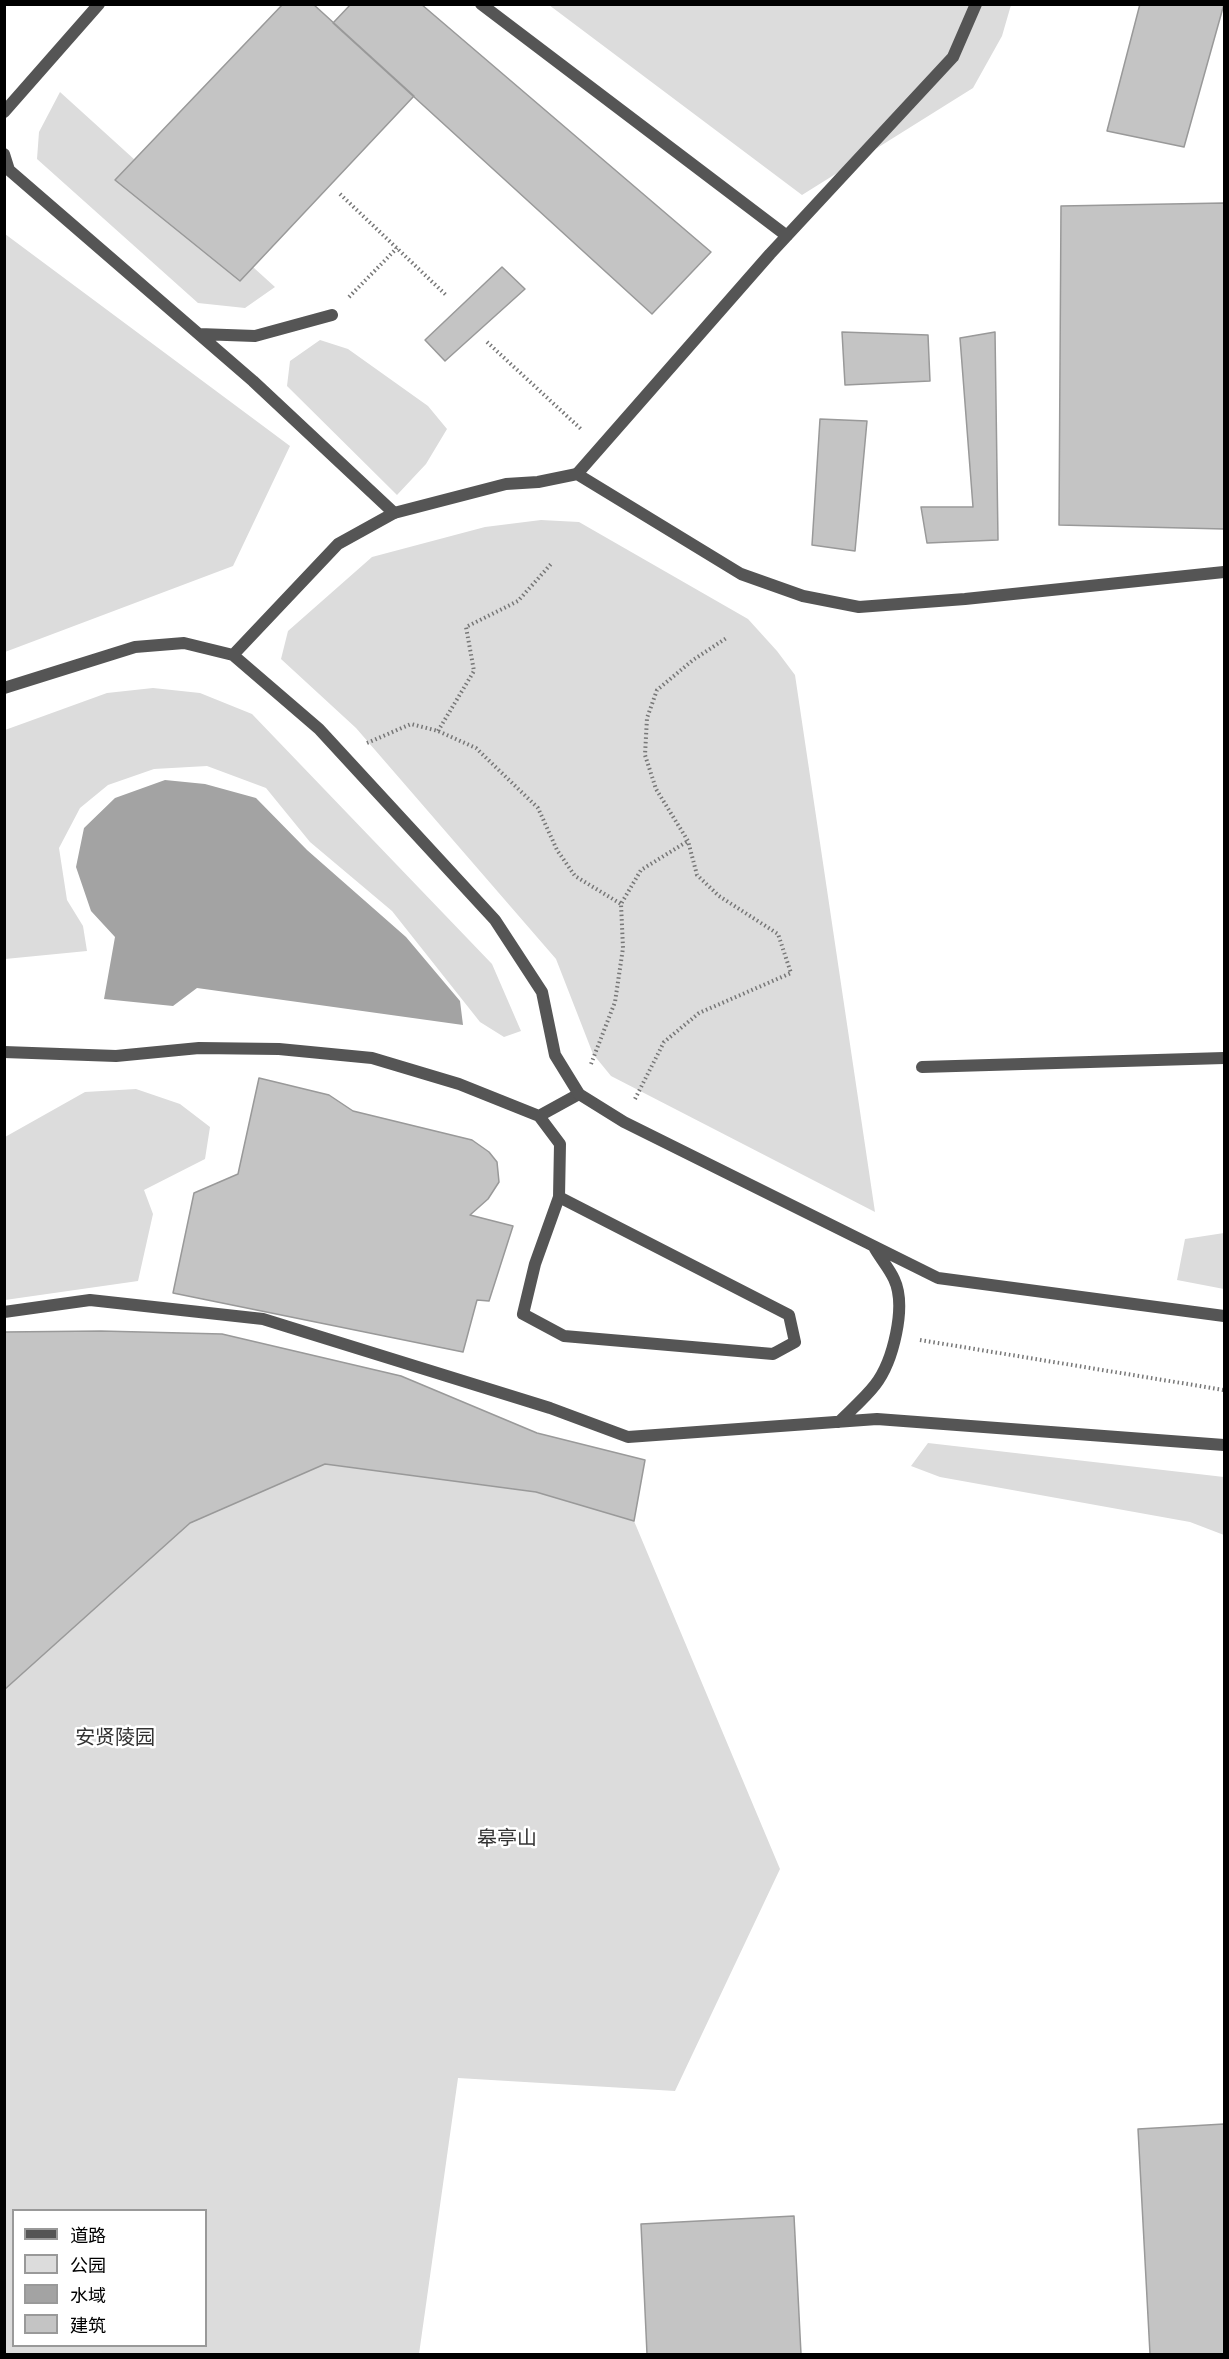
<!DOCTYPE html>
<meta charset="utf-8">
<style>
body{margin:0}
#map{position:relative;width:1229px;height:2359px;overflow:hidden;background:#fff;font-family:"Roboto Condensed","Noto Sans SC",sans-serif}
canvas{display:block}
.frame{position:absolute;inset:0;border:6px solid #000;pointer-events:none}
.legend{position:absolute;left:12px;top:2209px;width:195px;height:138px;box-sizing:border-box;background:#fff;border:2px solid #999;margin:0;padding:8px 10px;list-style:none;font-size:18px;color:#000}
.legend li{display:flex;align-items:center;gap:12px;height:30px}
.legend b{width:30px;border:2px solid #999}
</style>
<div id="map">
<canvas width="1229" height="2359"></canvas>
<div class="frame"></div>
<ul class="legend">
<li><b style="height:8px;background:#555"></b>道路</li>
<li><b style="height:16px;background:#dcdcdc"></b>公园</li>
<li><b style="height:16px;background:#a3a3a3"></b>水域</li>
<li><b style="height:16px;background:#c4c4c4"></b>建筑</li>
</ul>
</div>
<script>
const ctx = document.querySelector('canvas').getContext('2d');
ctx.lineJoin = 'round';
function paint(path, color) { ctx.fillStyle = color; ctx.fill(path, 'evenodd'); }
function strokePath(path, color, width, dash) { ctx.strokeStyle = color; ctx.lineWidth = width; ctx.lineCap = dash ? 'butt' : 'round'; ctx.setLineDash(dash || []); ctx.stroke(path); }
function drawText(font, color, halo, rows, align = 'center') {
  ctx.font = font + ' "Roboto Condensed","Noto Sans SC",sans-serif'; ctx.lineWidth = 5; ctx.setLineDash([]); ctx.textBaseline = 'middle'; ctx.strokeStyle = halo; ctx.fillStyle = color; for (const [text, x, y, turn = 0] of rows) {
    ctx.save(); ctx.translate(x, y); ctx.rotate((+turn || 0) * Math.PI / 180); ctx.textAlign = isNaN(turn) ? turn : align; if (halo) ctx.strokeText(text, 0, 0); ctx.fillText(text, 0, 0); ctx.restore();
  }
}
const green = new Path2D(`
 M549,5H1011L1002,36L973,88L802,195Z
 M60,92L275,287L245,308L198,303L37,159L39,132Z
 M5,234L290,446L233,566L5,652Z
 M320,340L348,349L428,406L447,429L426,464L397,495L287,386L290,361Z
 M541,520L579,522L748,619L777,651L795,675L875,1212L611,1076L593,1054L556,959L356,728L281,659L288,631L372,557L485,527Z
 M153,688L200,693L252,714L492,964L521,1031L504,1037L480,1022L392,911L310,842L266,788L207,766L154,769L108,785L80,808L59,848L67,900L83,926L87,951L5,959V730L107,693Z
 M136,1089L180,1104L210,1127L205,1159L144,1190L153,1214L138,1281L5,1300V1137L85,1092Z
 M1224,1233V1289L1177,1280L1185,1239Z
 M928,1443L1224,1477V1535L1190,1522L940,1477L911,1466Z
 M325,1464L536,1492L634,1521L780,1869L675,2091L458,2078L419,2354H5L4,1690L190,1523ZM14,2210H206V2346H14Z`);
const water = new Path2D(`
 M165,780L205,784L256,798L307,850L406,937L460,1001L463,1025L197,988L173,1006L104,999L115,937L91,911L76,867L84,828L115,798Z`);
const building = new Path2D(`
 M283,4H313L414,96L240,281L115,180Z
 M351,4H421L711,252L652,314L333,23Z
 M1140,4H1224L1184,147L1107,131Z
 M1224,203V529L1059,525L1061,206Z
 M502,267L525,289L445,361L425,340Z
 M842,332L928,335L930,381L845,385Z
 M995,332L998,540L927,543L921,507H973L960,338Z
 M820,419L867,421L855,551L812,545Z
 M259,1078L329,1095L353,1111L472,1140L489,1152L497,1162L499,1182L488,1199L470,1215L513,1226L489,1301L477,1300L463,1352L173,1293L194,1193L238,1174Z
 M101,1331L222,1334L401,1376L537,1433L645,1460L634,1521L536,1492L325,1464L190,1523L4,1690V1332Z
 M1224,2124V2354H1150L1138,2129Z
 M794,2216L801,2354H647L641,2224Z`);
const path = new Path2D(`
 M340,194L446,295
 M349,297L397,248
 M487,342L582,430
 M438,731L474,671L466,627L518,601L551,564
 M367,743L411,724L438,731L476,748L538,808L557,850L575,876L621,904
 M591,1064L615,1002L623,948L621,904L641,870L688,841
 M635,1099L664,1042L699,1013L791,973L778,934L719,896L697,875L688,841L656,789L645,755L647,718L657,690L693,660L728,637
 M920,1340L1224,1390`);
const lane = new Path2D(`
 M481,4L787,236
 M4,112L99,4
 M4,154L9,170L253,381L394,513
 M199,334L255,336L332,315
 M577,474L770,254L953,57L976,4
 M4,1052L116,1056L199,1048L279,1049L372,1058L459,1084L539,1116
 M922,1067L1224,1058
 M559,1197L789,1315L795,1342L773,1354L564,1336L523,1314L535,1264L559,1197L560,1144L539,1116L579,1094`);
const street = new Path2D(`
 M233,655L338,544L394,513L506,484L538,482L577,474L741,574L803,596L859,607L965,599L1224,572
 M4,688L135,647L184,643L233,655L319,729L495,920L542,992L555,1055L579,1094L624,1122L938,1278L1224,1316
 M4,1312L90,1300L263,1319L550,1408L628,1437L877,1419L1224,1445
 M839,1422C851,1410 865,1398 875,1385C893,1362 907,1306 894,1279C889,1268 880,1258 874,1247`);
const parkNames = [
 ["安贤陵园",115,1739],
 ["皋亭山",507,1840]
];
paint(green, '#dcdcdc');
paint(water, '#a3a3a3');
paint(building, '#c4c4c4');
strokePath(building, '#999', 1.5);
strokePath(path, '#777', 4, [1.5, 3]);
strokePath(lane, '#555', 12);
strokePath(street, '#555', 12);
drawText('20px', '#333', '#fff', parkNames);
</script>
